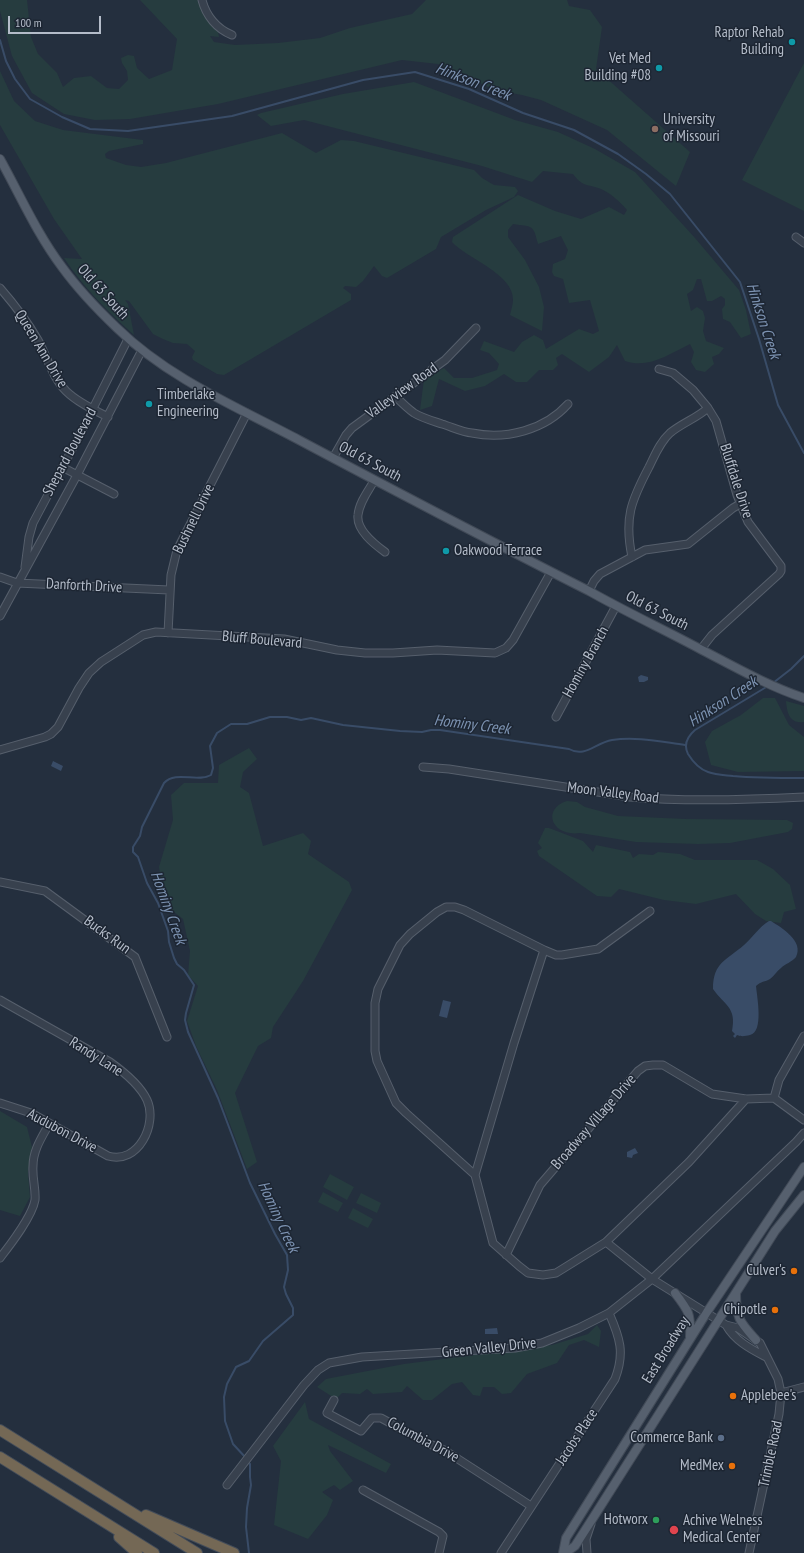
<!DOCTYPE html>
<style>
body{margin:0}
#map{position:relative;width:804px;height:1553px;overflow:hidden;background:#242f3e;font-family:"PT Sans Narrow",sans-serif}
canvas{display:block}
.scale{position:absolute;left:8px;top:16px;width:93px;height:18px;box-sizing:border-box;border:2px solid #b4bcc9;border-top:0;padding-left:5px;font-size:12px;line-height:14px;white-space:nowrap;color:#b4bcc9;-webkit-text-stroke:3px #1d2633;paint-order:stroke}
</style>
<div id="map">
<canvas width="804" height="1553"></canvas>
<div class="scale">100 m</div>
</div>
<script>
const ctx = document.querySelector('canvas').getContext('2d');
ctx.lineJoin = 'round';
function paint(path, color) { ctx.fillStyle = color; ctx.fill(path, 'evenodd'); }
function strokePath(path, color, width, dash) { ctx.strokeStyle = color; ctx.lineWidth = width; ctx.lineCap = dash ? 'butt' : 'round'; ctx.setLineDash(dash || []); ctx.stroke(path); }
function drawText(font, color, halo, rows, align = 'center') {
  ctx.font = font + ' "PT Sans Narrow",sans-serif'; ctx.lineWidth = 3; ctx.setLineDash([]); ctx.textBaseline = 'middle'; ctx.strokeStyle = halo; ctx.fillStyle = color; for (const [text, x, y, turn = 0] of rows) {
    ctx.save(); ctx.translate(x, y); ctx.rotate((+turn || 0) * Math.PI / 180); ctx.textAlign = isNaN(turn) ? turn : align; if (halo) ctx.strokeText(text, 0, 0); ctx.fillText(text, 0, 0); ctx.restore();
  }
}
const green = new Path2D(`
 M0,0H27L31,37L38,54L57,73L63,87L74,78L91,76L107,88L119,89L128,80L127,71L122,63L121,58L128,55L134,56L137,68L149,79L172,70L177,39L140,0H199L205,15L218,32L219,37L210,36L214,42L235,45L278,43L320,38L350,28L412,14L426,0H567L569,6L590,10L602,27L596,69L690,152L676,186L607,130L541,100L522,95L495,90L438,64L402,60L218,104L130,119L95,120L64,114L32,93L12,56L0,11Z
 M804,63V211L742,180Z
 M0,71L14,101L35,121L63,130L143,140V144L109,151L105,154L106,158L126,165L141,167L166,163L282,133L316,153L341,140L354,141L474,170L482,178L494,185L515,187L518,191L514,197L486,210L441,237L436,249L387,278L382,276L374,266L363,281L356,287L345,286L343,288L351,294V300L224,375L217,374L193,360L192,357L195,351L187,344L173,343L163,339L153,334L129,301L125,300L128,304L134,335C108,312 84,288 64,258L82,259L54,219L0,125Z
 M414,82L515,120L558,132L595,149L635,172L695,238L739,290L746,310L751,334L741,338L730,322L723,319L722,309L725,305V299L721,296L712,301H707L701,279H697L693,290L687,294L691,311L697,307L703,311L705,318L703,331L706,341L724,348L719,354L712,357L714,364L705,372L696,370L691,362L694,352L690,344C669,354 649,369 625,361L617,345L609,357L589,372L562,354L556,358L558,365L553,370H539L527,382H516L504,374L485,386L465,391L439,379L432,406L420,410L424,379L444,368L454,378H472L497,370L499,364L489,353L480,350L484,341L514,352L522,342L534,335L543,340L546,349L579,329L593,334L599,331L590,300L569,303L563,279L554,276L552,272L553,264L565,259L568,250L561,236L538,244C533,224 533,227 513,224L508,230V237L525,260L539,287L544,307L542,331L510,315C511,310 513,305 513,300C514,274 466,258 452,242L453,237L518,195L555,211L581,219L609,207L624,215L627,210C620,202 613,195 603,190C589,183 584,189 573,174L543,171L532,182L482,166L304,120L271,126L257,115L261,113L343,94Z
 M763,698H775L789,725L804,737V771L738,772L711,765L705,742L712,731L741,715Z
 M786,701L804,706V722C789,724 787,712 786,701Z
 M249,748L257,759L243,772L240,787L249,793L263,846L303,833L311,841L308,854L349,882L352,890L303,981L273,1027L271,1038L258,1046L235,1093L257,1162L247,1169L217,1090L196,1046L187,1021L198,986L188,975L190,951L183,919L165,905L159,867L173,820L171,795L184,783H218L219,765Z
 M567,801L577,802L585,807L618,816L686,819L787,820L793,823L792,829L788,832L730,843L698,844L636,842L580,833C552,837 541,809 567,801Z
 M545,828H549L583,841L593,852L596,845L630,852L633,858L639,854L653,855L658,852L680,854L695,860H757L773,869L790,885L796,909L784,912L781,923L766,921L755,914L736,894L696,904L664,900L619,889L611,897L597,896L539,856L537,851L542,848L538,843Z
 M0,1111L27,1127L32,1147L28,1173L30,1197L20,1216L0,1210Z
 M330,1174L354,1187L347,1200L323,1187Z
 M323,1192L343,1203L338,1212L318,1202Z
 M361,1193L381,1203L377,1213L356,1203Z
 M353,1208L373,1219L368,1228L348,1218Z
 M597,1325L601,1331L599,1347L584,1340L569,1345L557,1363L527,1374L511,1393L502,1394L494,1387H483L480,1396L473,1395L462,1382L452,1384L432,1400H423L407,1386L402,1392L373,1394L367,1389L360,1394L342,1393L336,1399L317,1387L326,1379L404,1364L552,1345L588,1334Z
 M305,1402L309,1419L391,1464L386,1473L328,1445L330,1451L353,1481L340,1490L334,1485L322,1492L333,1500L327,1515L308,1539L274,1525L281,1461L273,1446Z`);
const water = new Path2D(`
 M641,675L648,677V680L644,682H639L638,677Z
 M53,761L63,766L61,771L51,766Z
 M769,921H771C782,928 804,941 796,957C792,962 785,964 781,968C777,971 774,976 770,979C765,982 761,981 756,986C757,997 764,1032 750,1035C745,1036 742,1037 737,1035L735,1038L733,1036L735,1034L732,1031C737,1007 724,1005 713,989C713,962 727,960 744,945C752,938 759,927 769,921Z
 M443,1000L451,1002L447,1018L439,1016Z
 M635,1148L638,1153L633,1155L632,1158L627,1157V1152Z
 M497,1328L498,1334H485V1329Z`);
const stream = new Path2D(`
 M0,40L6,61L15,79L30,99L62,117L90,129L128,131L232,116L363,80L415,72L469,89L523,113L574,130L618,154L646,174L670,194L740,282L759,339L778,405L804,453
 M773,683L791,669L804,656
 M768,686L695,730C688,736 683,744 688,754C693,762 699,769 708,772C716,775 724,775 733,776C756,778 780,778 804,778
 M246,1458L233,1444L225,1421L224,1397L227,1384L236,1367L249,1361L263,1341L293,1315V1308L286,1294L284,1287L288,1270L287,1255L275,1234L250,1183L218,1098L188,1032L185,1020L186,1013L194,985L184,970L177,964L174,958L169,942L168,931L158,903L147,883L138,857L133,852V847L140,836L142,827L164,783C176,770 197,783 211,775L213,768L210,746L217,733L231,724H247L270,717H287L301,720L311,718L343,725L400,731L422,732L431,730H440L569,749C585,758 595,743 612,740C636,736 662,742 685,745
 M248,1462L250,1464V1477L251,1485L247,1508L246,1527L249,1553`);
const minor = new Path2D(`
 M202,0C206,16 217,29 232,35
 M796,237L804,243
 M0,288C14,304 27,321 38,340C47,356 52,377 66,391C77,402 94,410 108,417
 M659,369L673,373L693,390L708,408L716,421L737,495L748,522L781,566V571L779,574L712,635L701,649
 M395,396C401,402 407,408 414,413C422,418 433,421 442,424C452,427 462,432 472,433C506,440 545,430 568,404
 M333,458L346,435L352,428L445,360L476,328
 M62,467L114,494
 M374,481C368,491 359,503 358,515C356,530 374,544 385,552
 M632,557C624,518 631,501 649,467C655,455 660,442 670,433C682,423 697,418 708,408
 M25,567L29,537L33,523L77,440L128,339
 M0,577L17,583L169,590
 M589,591L594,581L600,574L645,550L688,544L733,508L740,504
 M0,616L77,475L142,350
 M168,633L171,575L177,550L247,413
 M556,717L616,606
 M0,750L45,737L51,734L58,727L79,688L89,673L101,662L143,635L156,632L284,639L337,650L365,653H393L437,650L495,653L506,648L513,640L551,572
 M423,767L449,769L630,797C687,802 746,800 804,797
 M0,882L45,891L135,957L167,1037
 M650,911L598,949L562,955H556L544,950L514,1043L475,1175L493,1243L519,1266L528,1273L543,1275L556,1273L606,1242L689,1162L746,1099
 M0,1000L110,1062C124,1072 140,1085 147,1100C158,1124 138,1165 108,1156L31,1113L0,1103
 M774,1098L779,1080L804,1036
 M475,1175L406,1113L396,1103L377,1061L375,1051V1003L378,989L400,945L410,934L437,912L446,907H455L464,910L544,950
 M606,1242L652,1279L726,1325L738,1328L760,1343L778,1379L781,1393L779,1414L749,1553
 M506,1255L540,1185L638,1071L645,1066L653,1065H663L712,1094L746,1099L774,1098L804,1120
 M0,1258C10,1245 32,1217 35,1200C36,1189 32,1178 33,1166C33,1150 42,1137 49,1124
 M726,1325C735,1341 751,1349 766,1357
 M781,1393L804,1387
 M334,1400L327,1413L361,1431L372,1418H381L427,1443L444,1450L531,1506
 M227,1485L304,1385L318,1370L329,1363L362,1357L515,1348L542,1343L579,1328L609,1313L652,1279L796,1142L804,1133
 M363,1490L439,1532L443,1536L439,1553
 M501,1553L615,1379C625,1353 620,1338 609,1313
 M587,1553L586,1539L591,1524`);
const major = new Path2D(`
 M0,159C20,195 37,234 62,267C78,289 97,309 117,328C168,378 237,407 299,440C395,491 492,542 589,591C626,612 665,630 702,650C735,667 768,686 804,698
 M675,1293C689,1311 691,1314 690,1337
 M736,1293C736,1319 740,1322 756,1340
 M563,1553L566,1538L707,1312L804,1167
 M565,1553L575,1546L593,1518L775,1231L804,1195`);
const highway = new Path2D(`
 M0,1430L197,1553
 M0,1457L154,1553
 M146,1515L234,1553
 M119,1537L137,1553`);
const markers = [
 [792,42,4,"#0f9aa8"],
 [659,68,4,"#0f9aa8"],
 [655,129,4,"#8d6e63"],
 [149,404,4,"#0f9aa8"],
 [446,551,4,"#0f9aa8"],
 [794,1271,4,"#e8710a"],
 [775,1310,4,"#e8710a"],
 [733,1396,4,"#e8710a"],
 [721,1438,4,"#5c6f8a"],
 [732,1466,4,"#e8710a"],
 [656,1520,4,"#2e9e5b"],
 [674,1530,5,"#e0444e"]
];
const poiNames = [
 ["Raptor Rehab",784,33],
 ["Building",784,50],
 ["Vet Med",651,59],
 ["Building #08",651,76],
 ["University",663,120,"left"],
 ["of Missouri",663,137,"left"],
 ["Timberlake",157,395,"left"],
 ["Engineering",157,412,"left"],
 ["Oakwood Terrace",454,551,"left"],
 ["Culver's",786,1271],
 ["Chipotle",767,1310],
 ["Applebee's",741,1396,"left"],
 ["Commerce Bank",713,1438],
 ["MedMex",724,1466],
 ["Hotworx",648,1520],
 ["Achive Welness",683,1521,"left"],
 ["Medical Center",683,1538,"left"]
];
const streetNames = [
 ["Old 63 South",103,292,48],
 ["Queen Ann Drive",41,349,59],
 ["Valleyview Road",402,391,-36],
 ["Shepard Boulevard",70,452,-62],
 ["Old 63 South",370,462,28],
 ["Bluffdale Drive",736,481,72],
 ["Bushnell Drive",194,519,-64],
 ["Danforth Drive",84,586,3],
 ["Old 63 South",657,611,27],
 ["Bluff Boulevard",262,640,5],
 ["Hominy Branch",586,662,-61],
 ["Moon Valley Road",613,793,7],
 ["Bucks Run",107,935,36],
 ["Randy Lane",96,1057,32],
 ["Broadway Village Drive",594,1122,-49],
 ["Audubon Drive",62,1131,28],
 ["Green Valley Drive",489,1348,-6],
 ["East Broadway",666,1350,-58],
 ["Jacobs Place",577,1437,-57],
 ["Columbia Drive",423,1440,28],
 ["Trimble Road",771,1454,-78]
];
const waterNames = [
 ["Hinkson Creek",473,82,21],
 ["Hinkson Creek",763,321,72],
 ["Hinkson Creek",723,702,-33],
 ["Hominy Creek",472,725,7],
 ["Hominy Creek",168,908,70],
 ["Hominy Creek",278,1217,65]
];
paint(green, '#263c3f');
paint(water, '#394c67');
strokePath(stream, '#394c67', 2);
strokePath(minor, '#565f6c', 9);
strokePath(major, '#414a57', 10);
strokePath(highway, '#434c59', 12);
strokePath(minor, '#38414e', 7);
strokePath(major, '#56606e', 8);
strokePath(highway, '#746855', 10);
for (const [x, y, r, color] of markers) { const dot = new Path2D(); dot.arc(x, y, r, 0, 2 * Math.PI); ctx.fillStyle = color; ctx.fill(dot); strokePath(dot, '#1d2633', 1.5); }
drawText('15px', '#b4bcc9', '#1d2633', poiNames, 'right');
drawText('15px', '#b4bcc9', '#1d2633', streetNames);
drawText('italic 16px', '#7c92b1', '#1d2633', waterNames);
</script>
